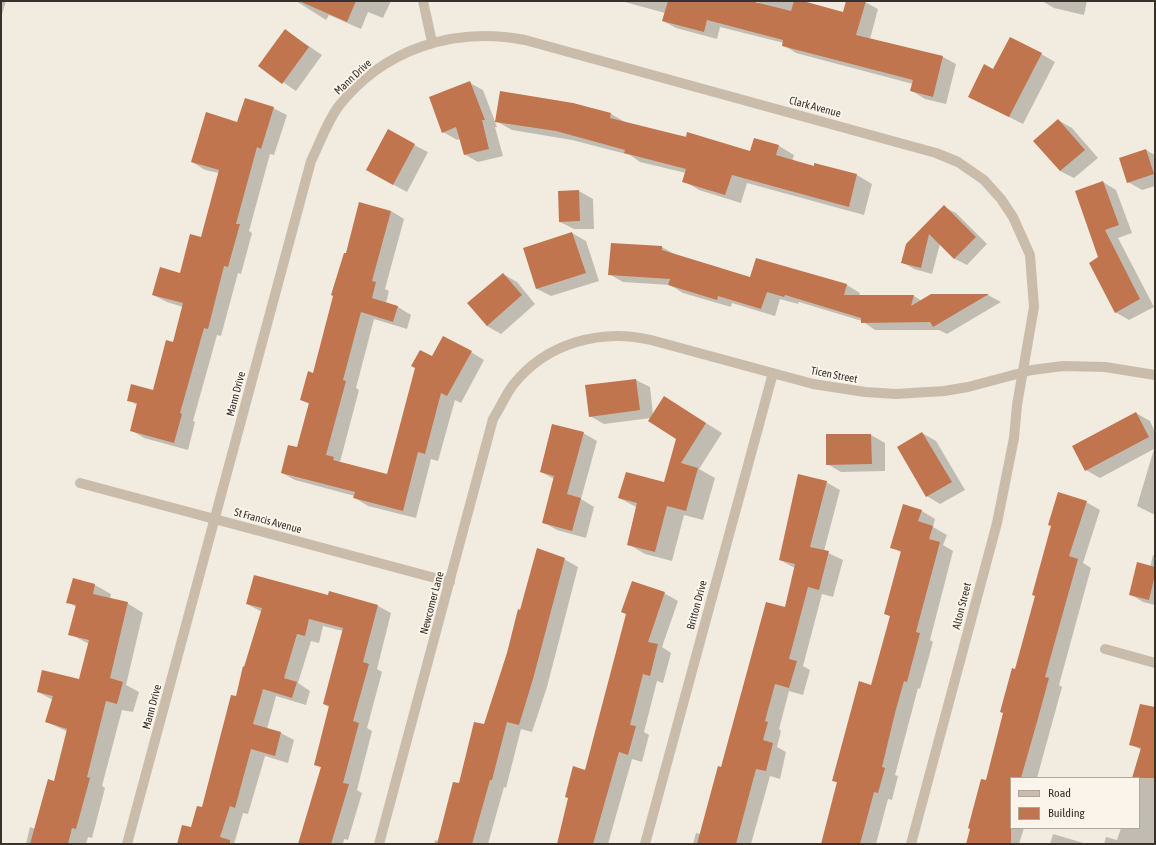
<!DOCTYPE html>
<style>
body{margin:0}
#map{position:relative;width:1156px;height:845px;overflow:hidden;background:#f2ebdf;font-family:"Asap Condensed",sans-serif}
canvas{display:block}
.frame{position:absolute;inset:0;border:2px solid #38302a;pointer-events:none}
.legend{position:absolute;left:1010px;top:777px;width:130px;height:52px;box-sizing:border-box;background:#faf4eb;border:1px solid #aca69e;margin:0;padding:5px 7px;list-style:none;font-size:12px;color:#38302a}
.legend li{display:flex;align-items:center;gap:8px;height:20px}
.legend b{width:20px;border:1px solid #aca69e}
</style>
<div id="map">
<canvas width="1156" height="845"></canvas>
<div class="frame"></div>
<ul class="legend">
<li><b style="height:5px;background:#cabcab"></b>Road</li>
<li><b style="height:11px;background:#c1754e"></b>Building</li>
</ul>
</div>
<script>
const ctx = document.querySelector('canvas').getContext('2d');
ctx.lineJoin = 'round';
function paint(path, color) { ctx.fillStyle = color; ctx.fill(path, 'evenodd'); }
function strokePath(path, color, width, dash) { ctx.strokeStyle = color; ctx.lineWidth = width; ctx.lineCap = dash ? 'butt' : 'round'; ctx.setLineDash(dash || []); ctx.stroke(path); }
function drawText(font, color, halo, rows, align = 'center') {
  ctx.font = font + ' "Asap Condensed",sans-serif'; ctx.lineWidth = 4; ctx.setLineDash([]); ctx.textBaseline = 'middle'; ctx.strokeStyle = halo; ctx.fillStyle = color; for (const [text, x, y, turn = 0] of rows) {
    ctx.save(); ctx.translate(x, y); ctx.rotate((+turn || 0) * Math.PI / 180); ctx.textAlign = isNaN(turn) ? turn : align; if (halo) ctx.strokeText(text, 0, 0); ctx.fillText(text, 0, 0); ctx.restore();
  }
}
const shadow = new Path2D(`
 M1,1H6L1,18Z
 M296,1H391L383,18L368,12L361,29L329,15L326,20Z
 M621,1H747L758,4L759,1H799L844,13L847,1L865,2L878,9L870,39L943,57L956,64L946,104L925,99L912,91L913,84L796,53L783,45L784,43L720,27L717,39L676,28L663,21L665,13Z
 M1042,1H1087L1084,15L1054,8Z
 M285,30L322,55L296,91L259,66Z
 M1041,54L1055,62L1023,124L969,97L994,70Z
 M470,83L483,90L497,127H495L503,156L478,162L464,154L460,139L457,140L443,132Z
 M273,108L287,115L274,155L270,154L249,231L252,233L241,274L238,273L221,336L217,335L193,421L195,422L188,450L144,438L131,430L137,405L128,400L153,391L174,343L183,307L167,302L153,295L181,274L202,238L219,173L205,170L192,162L237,123Z
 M611,114L627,123L751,152L779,146L794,155L792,161L814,167L815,164L857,175L872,184L864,215L747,183L741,203L699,190L684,181L686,173L640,162L630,155L572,140L512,130L496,121Z
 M1058,120L1072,128L1098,158L1074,178L1060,171Z
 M414,145L428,152L407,192L381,178Z
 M1146,150L1155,155V186L1142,190L1128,182Z
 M1103,182L1116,190L1132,233L1118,238L1154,307L1129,320L1115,312L1100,258Z
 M579,191L593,199L594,229H574L560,222L559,192Z
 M944,207L956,213L987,244L967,265L955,259L940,244L932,274L914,269L902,262Z
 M391,211L404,219L385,289L389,291L386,303L398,307L411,315L407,329L374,319L356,388L359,390L340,462L387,475L433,357L471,352L484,360L461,403L455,400L438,461L431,459L416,518L368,506L355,498V496L295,480L282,473L298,449L309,404L301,400Z
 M572,233L586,241L599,281L551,296L537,289Z
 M612,244L662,247L676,255L751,278L847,285L860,293L859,296H914L922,301L931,295H988L1001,302L947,334L939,330H875L862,321L799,302L798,304L780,299L775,316L732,303L731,307L683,293L670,285L623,282L609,274Z
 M503,274L517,282L535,304L501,334L487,326L468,303Z
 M636,380L650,387L653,415L664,397L722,433L699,469L715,478L703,520L684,515L672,561L645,554L628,544L636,507L619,498L665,483L678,438L651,418L604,424L590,416Z
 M1136,413L1150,421L1155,432V515L1137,506L1154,449L1100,478L1086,470Z
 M583,433L597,441L581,499L594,507L586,538L557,530L543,522L554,479L541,472Z
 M922,433L936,441L965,490L940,504L927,496Z
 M871,435L885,443V471L841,472L827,464Z
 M826,482L840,490L824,551L843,560L833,597L822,594L803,666L810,670L803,695L789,691L779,729L781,731L777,747L786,752L780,779L770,776L751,844H693L696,833L700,834L722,768L785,608L795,568L780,560Z
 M1086,502L1100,510L1083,563L1091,568L1059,685L1062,687L1037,778H1011V828H1024L1019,844H967L987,782L1016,670Z
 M904,506L922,511L935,519L933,527L947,535L943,545L953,551L930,640L933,642L920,689L918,688L895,775L898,776L892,800L888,799L876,844H826L838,783L834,781L872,686L891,617L886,614L902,553L891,547Z
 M1153,555L1155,556V605L1143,602L1130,594L1150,567Z
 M564,559L578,567L547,687L532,732L521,729L506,788L504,787L488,844H434L435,840L438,841L459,785L485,726L520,611Z
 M73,579L95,585L111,594L110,599L127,603L143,613L126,685L139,692L133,712L122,710L102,786L105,788L92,838L88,837L86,844H26L30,827L35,829L55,782L68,732L47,722L53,700L38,692L79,680L89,644L70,634L76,607L68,602Z
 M329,593L378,606L391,613L377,669L382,672L367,728L372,731L357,790L362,793L348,840L344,839L343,844H299L322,768L315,764L329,707L324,704L343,631L323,626L319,643L311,641L298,683L310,691L306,705L276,696L267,729L281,733L294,740L288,763L265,756L248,814L243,813L234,844H178L191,829L203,809L262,612L247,604L328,596Z
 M664,593L678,601L662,647L671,653L663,683L657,681L644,732L649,735L642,762L632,759L608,844H558L586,771Z
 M1155,708V844H1104L1106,837L1117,840L1121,828H1139V778H1133L1141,750L1131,744Z
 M1053,834L1087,844H1050Z`);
const building = new Path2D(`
 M299,1H356L347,22Z
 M668,1H751L791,11L794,1H803L843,12L846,1H866L856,35L943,56L933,97L910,91L913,80L782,46L783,40L707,20L704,32L662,21Z
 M285,29L309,47L282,84L258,66Z
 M1010,37L1042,53L1009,117L968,97L984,64L993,69Z
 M470,81L485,120H482L489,149L464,155L456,127L442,133L429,97Z
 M500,91L573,103L611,113L610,118L686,137L687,132L750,151L754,138L779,145L776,155L814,166V163L857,174L849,207L732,175L725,195L682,182L686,169L624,153L625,150L556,131L495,122Z
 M245,98L274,107L261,149L257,147L236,224H240L228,267L224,266L208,329L204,328L180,413L182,414L174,443L130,431L137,403L127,401L131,384L153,390L166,340L173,342L183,303L152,295L160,267L180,273L190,234L201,237L219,170L191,162L206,112L237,122Z
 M1058,119L1085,150L1060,171L1033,141Z
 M388,129L415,144L393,185L366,170Z
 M1146,149L1154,174L1127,183L1119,158Z
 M1103,181L1119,225L1105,230L1140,299L1115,313L1089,263L1098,257L1075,191Z
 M579,190L580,221L559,222L558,191Z
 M359,202L391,211L372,281L376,282L372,298L398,306L393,322L361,312L343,380L346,381L326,455L334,457L333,460L387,474L415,368L411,366L420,350L432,356L443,336L472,351L447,396L441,393L425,454L418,452L403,511L353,498L355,492L281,473L288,445L297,447L309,403L300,400L308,371L313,373L333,296L331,295L344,253H346Z
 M944,205L976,237L954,259L929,234L921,268L901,263L906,244Z
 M572,232L586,273L536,289L523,248Z
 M611,243L662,246V250L750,277L756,258L847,284L844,295H914L911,306L931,294H989L933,327L930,322L861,323V318L785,295L784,297L767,292L761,309L718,296L717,300L668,285L670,279L608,275Z
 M503,273L522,295L487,326L467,303Z
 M636,379L640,410L589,417L585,385Z
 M664,396L706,423L681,463L698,468L686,511L667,506L655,552L627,545L637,503L618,498L626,472L664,482L676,439L648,421Z
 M1136,412L1149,437L1085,471L1072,446Z
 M552,424L584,432L567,494L581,498L572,531L542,523L554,476L540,472Z
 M922,432L952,482L926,497L897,447Z
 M826,434H871L872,464L826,465Z
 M798,474L827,481L810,547L829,551L819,590L808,587L789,659L797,661L789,688L775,684L765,721L768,722L763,740L773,743L766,771L756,769L736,844H697L718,766L721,767L766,602L785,607L795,564L779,560Z
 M1058,492L1087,501L1069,556L1078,559L1045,677L1049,678L1037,722L1021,778H1011V844H966L970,829L968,828L981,779L986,780L1003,713L1000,712L1012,668L1015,669L1035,596L1032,595L1051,526L1048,525Z
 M903,504L922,510L918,521L933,526L929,539L940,542L916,632L920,633L907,682L904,681L895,713L882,767L885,768L878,793L874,792L860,844H821L837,782L832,781L859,681L871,685L890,616L884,614L901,551L890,548Z
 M537,548L565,558L533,679L519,725L507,722L492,780H490L472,844H437L453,782L459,783L474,722L484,724L507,653L518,609L520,610Z
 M1137,562L1155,567V575L1149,600L1129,595Z
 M254,575L328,595L329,591L378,605L363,662L369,664L353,721L359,723L343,783L349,784L331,844H298L321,767L314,765L329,706L323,704L343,628L309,619L305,636L297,634L284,678L297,682L292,698L263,689L253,724L281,732L275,756L251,749L235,808L230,806L220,837L230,840V844H177L182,825L191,827L197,806L202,807L231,695L236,696L243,666L244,667L262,608L246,604Z
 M73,578L95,584L93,594L128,602L110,678L123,682L117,704L106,701L87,777L90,778L76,829L72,828L68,844H30L48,779L54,781L67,729L45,722L53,696L37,692L42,670L79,679L89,640L68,635L76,605L66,603Z
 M632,581L665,592L648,642L658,644L650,676L643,674L630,725L636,726L628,755L619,752L593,844H557L568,798L565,797L573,766L585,770L626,614L621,612Z
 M1140,704L1155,707V778H1132L1141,748L1129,745Z`);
const minor = new Path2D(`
 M423,1L432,42
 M80,483L450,582
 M1105,649L1155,663
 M127,844L311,161C320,143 326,124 338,107C383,49 454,26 525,40L936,153L958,162L984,180L1001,199L1013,217L1030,255L1034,307L1017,405L1014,438L997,523L911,844
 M379,844L493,419C500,408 505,396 513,385C546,343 601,328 651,340L813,384L865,392L896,394L944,391L968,387L1032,370L1063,366L1105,367L1155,375
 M645,844L773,373`);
const streetNames = [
 ["Mann Drive",353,77,-43],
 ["Clark Avenue",815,107,15],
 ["Ticen Street",834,375,11],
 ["Mann Drive",236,394,-75],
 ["St Francis Avenue",268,521,15],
 ["Newcomer Lane",432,603,-75],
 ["Britton Drive",697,605,-75],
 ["Alton Street",962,606,-76],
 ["Mann Drive",152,707,-75]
];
paint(shadow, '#0003');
paint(building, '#c1754e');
strokePath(minor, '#cabcab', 10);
drawText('11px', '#38302a', '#faf4eb', streetNames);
</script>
